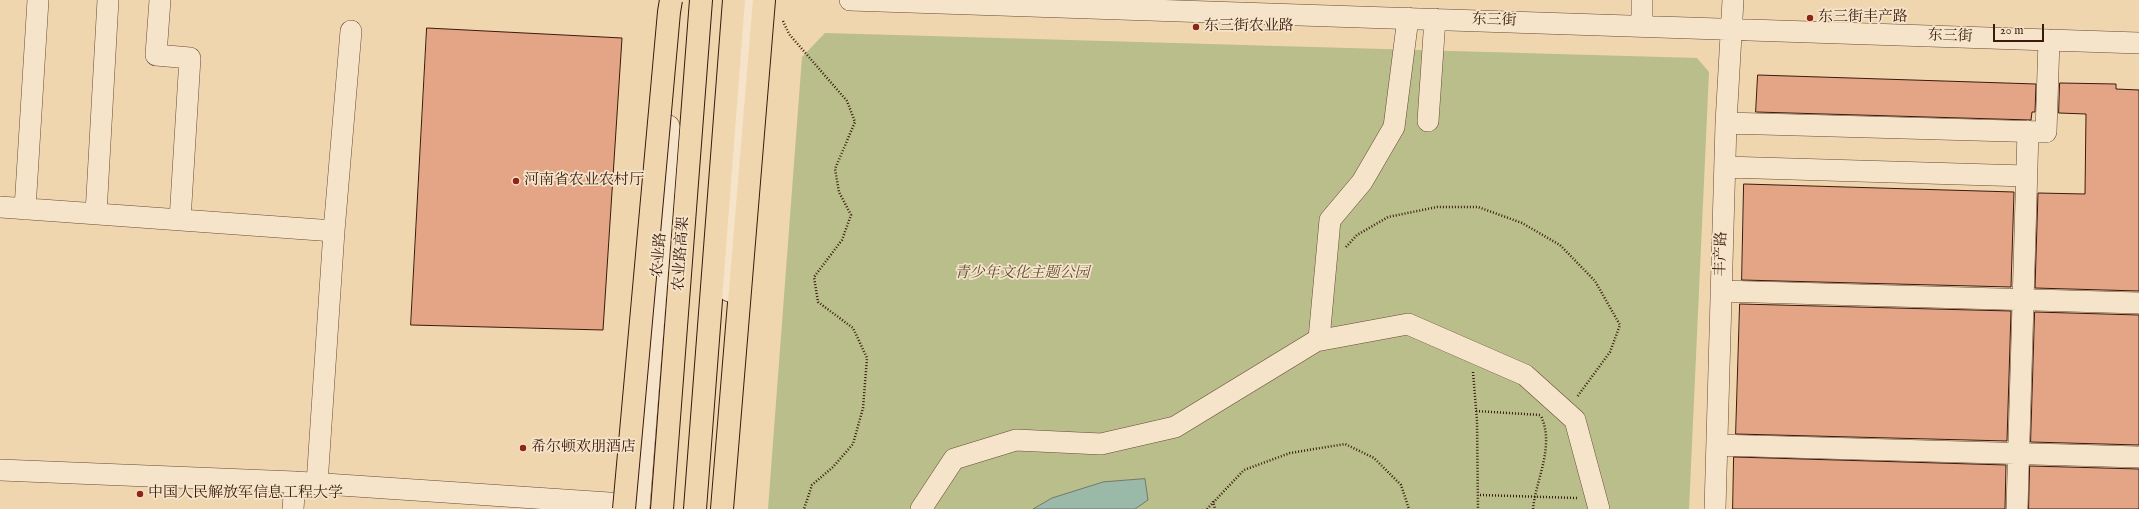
<!DOCTYPE html>
<meta charset="utf-8">
<style>
body{margin:0}
#map{position:relative;width:2139px;height:509px;overflow:hidden;background:#efd6ae;font-family:"IM FELL English",serif}
canvas{display:block}
.scale{position:absolute;left:1993px;top:24px;width:51px;height:18px;box-sizing:border-box;border:2px solid #3a1a0e;border-top:0;padding-left:5px;font-size:12px;line-height:14px;white-space:nowrap;color:#3a1a0e;-webkit-text-stroke:3px #f5e4ca;paint-order:stroke}
</style>
<div id="map">
<canvas width="2139" height="509"></canvas>
<div class="scale">20 m</div>
</div>
<script>
const ctx = document.querySelector('canvas').getContext('2d');
ctx.lineJoin = 'round';
function paint(path, color) { ctx.fillStyle = color; ctx.fill(path, 'evenodd'); }
function strokePath(path, color, width, dash) { ctx.strokeStyle = color; ctx.lineWidth = width; ctx.lineCap = dash ? 'butt' : 'round'; ctx.setLineDash(dash || []); ctx.stroke(path); }
function drawText(font, color, halo, rows, align = 'center') {
  ctx.font = font + ' "IM FELL English","Noto Serif SC",serif'; ctx.lineWidth = 3.5; ctx.setLineDash([]); ctx.textBaseline = 'middle'; ctx.strokeStyle = halo; ctx.fillStyle = color; for (const [text, x, y, turn = 0] of rows) {
    ctx.save(); ctx.translate(x, y); ctx.rotate((+turn || 0) * Math.PI / 180); ctx.textAlign = isNaN(turn) ? turn : align; if (halo) ctx.strokeText(text, 0, 0); ctx.fillText(text, 0, 0); ctx.restore();
  }
}
const green = new Path2D(`
 M825,33L1697,58L1709,72L1689,509H768L802,57Z`);
const water = new Path2D(`
 M1145,479L1148,500L1135,509H1033L1052,498L1103,482Z`);
const building = new Path2D(`
 M427,28L622,38L603,330L411,325Z
 M1758,75L2036,84L2035,112H2032L2031,120L1756,112Z
 M2060,83L2116,84V89L2139,90V291L2035,288L2038,193L2085,194L2086,114L2059,113Z
 M1744,184L2014,192L2011,287L1742,280Z
 M1740,304L2011,311L2007,441L1736,434Z
 M2035,312L2139,315V445L2031,442Z
 M1734,457L2006,465L2005,509H1733Z
 M2030,466L2139,469V509H2029Z`);
const path = new Path2D(`
 M783,21L789,34L847,101L855,122L835,169L839,192L851,215L842,240L814,277L818,302L853,328L867,358L863,408L853,444L833,467L812,485L804,509
 M1346,247L1357,235L1388,217L1437,207H1478L1522,223L1560,245L1595,281L1620,325L1610,352L1577,397
 M1473,372L1477,421L1478,509
 M1476,411L1540,415
 M1480,495L1577,498
 M1213,501L1215,509
 M1207,509L1244,470L1290,453L1345,444L1374,458L1401,485L1409,509
 M1533,509C1536,479 1555,446 1541,416`);
const minor = new Path2D(`
 M160,0L156,55L190,58L180,220
 M850,0L2139,43
 M1642,26V0
 M1428,121L1435,19
 M1726,123L2046,132L2049,40
 M1725,167L2026,176
 M0,207L334,231
 M25,209L38,0
 M96,214L108,0
 M729,291L751,0
 M1721,291L2139,303
 M1319,339L1330,220L1362,182L1394,127L1408,18
 M1717,445L2139,457
 M0,470L295,482L639,505
 M317,484L334,231L351,31
 M293,509L295,482
 M639,509L669,126
 M921,509L954,459L1016,440L1101,444L1175,427L1316,341L1408,324L1525,375L1575,420L1599,509
 M1715,509L1726,123L1733,0
 M2017,509L2028,131`);
const highway = new Path2D(`
 M662,509L701,0
 M695,509L734,0
 M722,509L764,0`);
const highwayBridge = new Path2D(`
 M624,509L669,12L671,0`);
const markers = [
 [1810,18,4,"#8f2418"],
 [1196,27,4,"#8f2418"],
 [516,181,4,"#8f2418"],
 [523,448,4,"#8f2418"],
 [140,494,4,"#8f2418"]
];
const poiNames = [
 ["东三街丰产路",1818,18],
 ["东三街农业路",1204,27],
 ["河南省农业农村厅",524,181],
 ["希尔顿欢朋酒店",531,448],
 ["中国人民解放军信息工程大学",148,494]
];
const streetNames = [
 ["东三街",1494,21,2],
 ["东三街",1950,37,2],
 ["农业路高架",682,254,-86],
 ["丰产路",1722,254,-88],
 ["农业路",660,255,-85]
];
const parkNames = [
 ["青少年文化主题公园",1022,274]
];
paint(green, '#b9be8b');
paint(water, '#9ab9a8');
strokePath(water, '#74796a', 1);
paint(building, '#e4a586');
strokePath(building, '#3a1a0e', 1);
strokePath(minor, '#674936', 22);
strokePath(highway, '#3a1a0e', 24);
strokePath(path, '#3a1a0e', 2.5, [1, 2]);
strokePath(minor, '#f5e4ca', 21);
strokePath(highway, '#efd6ae', 22);
strokePath(highwayBridge, '#3a1a0e', 24, []);
strokePath(highwayBridge, '#efd6ae', 22);
for (const [x, y, r, color] of markers) { const dot = new Path2D(); dot.arc(x, y, r, 0, 2 * Math.PI); ctx.fillStyle = color; ctx.fill(dot); strokePath(dot, '#f5e4ca', 1.5); }
drawText('15px', '#3a1a0e', '#f5e4ca', poiNames, 'left');
drawText('15px', '#3a1a0e', '#f5e4ca', streetNames);
drawText('italic 15px', '#604b34', '#f5e4ca', parkNames);
</script>
